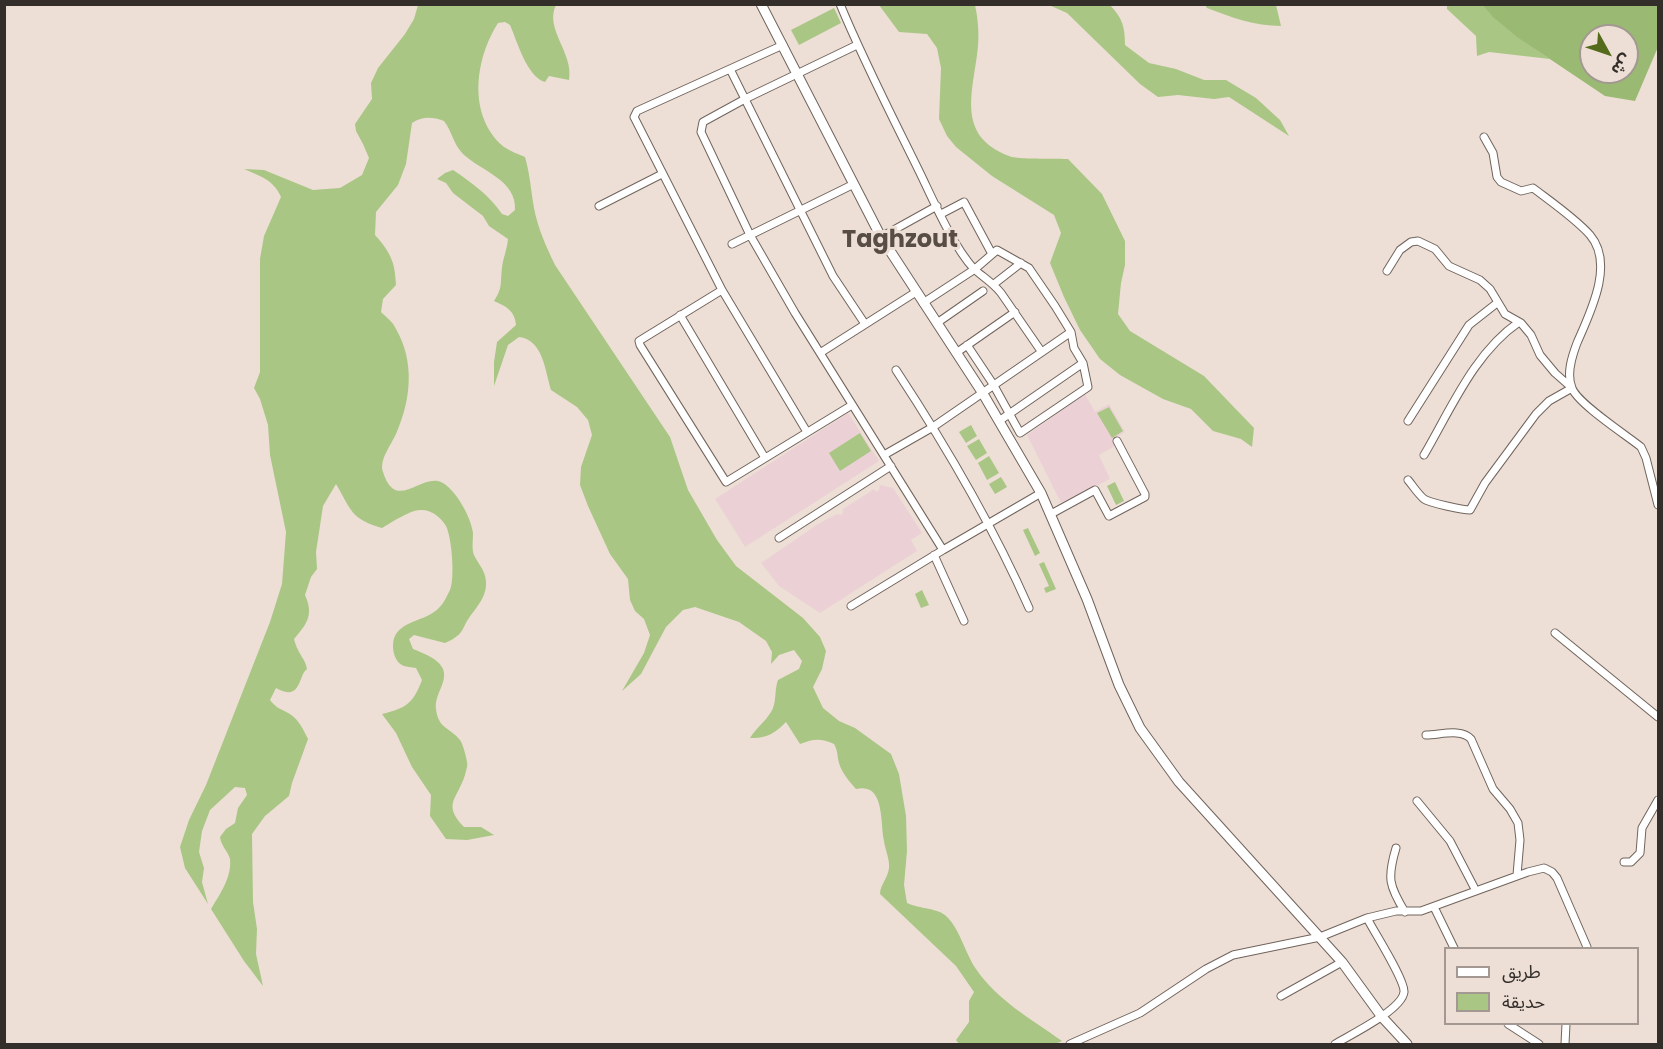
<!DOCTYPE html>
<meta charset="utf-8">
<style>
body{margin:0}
#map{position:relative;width:1663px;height:1049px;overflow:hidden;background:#eddfd6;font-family:Poppins,"Noto Sans Arabic",sans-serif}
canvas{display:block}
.frame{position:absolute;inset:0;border:6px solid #342e2b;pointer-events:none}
.legend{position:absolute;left:1444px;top:947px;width:195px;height:78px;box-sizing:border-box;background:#eddfd6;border:2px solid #a39892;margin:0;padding:8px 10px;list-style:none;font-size:18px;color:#342e2b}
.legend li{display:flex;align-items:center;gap:12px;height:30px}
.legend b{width:30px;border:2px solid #a39892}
.north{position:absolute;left:1579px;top:24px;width:60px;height:60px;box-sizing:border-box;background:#eddfd6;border:2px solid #a39892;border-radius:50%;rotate:130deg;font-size:16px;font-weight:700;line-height:24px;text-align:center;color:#342e2b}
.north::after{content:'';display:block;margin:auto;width:21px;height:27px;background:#546b1c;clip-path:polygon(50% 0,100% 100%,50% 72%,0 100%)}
</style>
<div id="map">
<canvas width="1663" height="1049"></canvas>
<div class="frame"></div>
<ul class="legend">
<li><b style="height:8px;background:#fff"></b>طريق</li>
<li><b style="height:16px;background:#a9c684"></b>حديقة</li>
</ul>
<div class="north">ش</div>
</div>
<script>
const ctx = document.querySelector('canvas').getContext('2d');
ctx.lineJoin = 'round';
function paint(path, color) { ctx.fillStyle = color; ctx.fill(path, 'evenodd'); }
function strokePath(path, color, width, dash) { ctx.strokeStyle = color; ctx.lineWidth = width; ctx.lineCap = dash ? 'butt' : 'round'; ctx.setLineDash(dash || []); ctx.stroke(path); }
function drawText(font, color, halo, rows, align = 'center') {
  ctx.font = font + ' Poppins,sans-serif'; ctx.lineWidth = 6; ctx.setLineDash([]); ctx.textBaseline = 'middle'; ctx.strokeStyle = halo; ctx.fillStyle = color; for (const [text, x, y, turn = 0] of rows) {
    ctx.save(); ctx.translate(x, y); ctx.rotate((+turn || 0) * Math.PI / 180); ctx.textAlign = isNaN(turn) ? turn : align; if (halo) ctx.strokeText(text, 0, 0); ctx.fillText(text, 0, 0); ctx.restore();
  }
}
const education = new Path2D(`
 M1085,394L1095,412L1109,404L1125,432L1112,440L1115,446L1099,455L1110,479L1061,503L1027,435Z
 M848,413L879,461L745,547L715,499Z
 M880,485L893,488L922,533L911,540L917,551L820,613L779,586L761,563L818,524L837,514L842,515L843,509L874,489L876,492L879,490Z`);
const green = new Path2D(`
 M418,5H556C544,29 574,53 569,80L549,76L545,82C527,77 517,41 510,25L505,22L498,23C475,59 467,116 504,147C510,151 518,154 525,157C530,174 531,191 534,208C538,229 546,246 555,265L670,437L688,490L717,540L736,566L803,618L820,637L826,651L822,669L813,687L823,708L839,721L855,728L891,754L899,774L906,816L907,851L904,885L907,903C920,909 938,908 946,916C960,929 965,953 976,969C997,1000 1031,1019 1062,1041L1055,1044H959L956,1040L969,1022V1001L974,992L956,966L880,894C880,885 888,878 889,868C890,860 885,849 884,841C880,822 885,782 856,789C849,781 842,773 839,763C837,756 838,751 834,744C820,738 814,739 800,744L786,722C776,733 765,739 750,738C756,728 765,722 771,712C777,703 774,690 778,680L799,669L802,661L794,650L779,655L771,664L772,652L766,641L739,622L695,607L683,610L666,627L641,674L622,691L644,653L650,635L644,619L635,611L630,600L628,579L610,554L588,506L580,485L581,467L592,435L588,420L577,407L551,390C545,370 543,340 519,337L508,345L494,386V362L497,342L516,325C515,311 506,306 494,301C503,287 500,284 502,268C503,258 507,250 508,239L489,226L483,216L453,193L446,183L437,179L445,173L453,170C471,182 490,196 502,214L508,216L515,210C517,180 481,171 463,154C453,144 452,131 444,121C432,117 423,116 412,123L406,164L398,185L376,212L375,235C391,253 395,262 396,285L383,299L381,312C386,317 393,322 396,329C415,362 411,400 396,434C391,445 379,460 383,472C396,514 422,471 443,483C457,492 471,517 473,533C473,539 472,546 473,552C475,560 483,567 485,576C490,595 476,607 467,621C464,626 462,633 457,636C454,639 449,641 445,643L414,635L409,639L413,649C423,653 439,659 443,669C448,683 434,694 436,709C438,729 451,728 460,740C463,744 466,756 467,762C468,766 466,770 465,775C457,800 442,804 464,827H481L494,835L467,840L446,839L430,816L431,795L412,767L396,733L382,714C406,708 413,704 422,680L416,668C412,667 405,667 402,665C393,660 391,644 395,636C403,621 422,621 434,612C442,607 446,598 450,590C455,579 452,538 446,526C441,517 430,509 420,510C410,510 391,523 382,528C350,519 351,509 336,484L323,506L316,552L317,569L311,577L305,595C314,615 307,624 294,639C297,652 304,658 306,665C308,672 306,668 303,674C297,689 295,698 276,688L270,700C276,708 281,709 290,714C299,720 303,729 308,739L292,783L289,796L265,816L252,834L253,902L257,929L256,954L263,986L244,961L211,909C220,894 232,877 230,859C228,851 221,846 220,837L226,829L235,823L238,808L247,795L245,788L235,787L210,810L202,831L199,852L204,868L202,882L208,904L185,868L180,847L189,820L206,785L270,622L282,584L286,532L270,455L268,425L260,399L254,388L260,372V259L264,236L281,197C274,180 260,176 244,169L264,170L313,190L340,188L362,175L369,158L363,144L356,131L355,124L372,99L371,83L378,68L405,34L414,19Z
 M879,5H975C978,19 979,31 978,46C974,90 954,135 1009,156C1018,160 1055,158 1068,159L1102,194L1125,241V265L1121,283L1118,314L1130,331L1204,376L1254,428L1252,447L1241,439L1213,431L1191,409L1163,399L1120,375L1100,359L1080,330L1064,297L1050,263L1061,233L1054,215L992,176L956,147L947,136L939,119L941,68L937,48L927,34L899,32Z
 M1049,5H1110C1122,18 1125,26 1125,45L1149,63L1176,69L1204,80H1226L1256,98L1280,120L1289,136L1229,97L1214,99L1178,95L1158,97L1140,84L1067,13Z
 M1205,5H1276L1281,26C1255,26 1230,17 1207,8Z
 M1447,5H1482C1502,27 1525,42 1550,59L1489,52L1477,56L1476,36L1447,9Z
 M834,8L841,23L799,45L791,30Z
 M1109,407L1123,431L1112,438L1097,413Z
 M971,425L977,436L966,443L959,432Z
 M860,433L871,451L840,471L829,453Z
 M979,439L987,453L976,460L967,446Z
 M989,456L999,473L987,480L978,463Z
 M1001,477L1007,487L995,494L989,484Z
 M1115,482L1124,501L1116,505L1107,486Z
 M1028,528L1040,553L1035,556L1023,530Z
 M1044,562L1056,589L1046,593L1044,588L1049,586L1039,564Z
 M922,590L929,605L921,608L915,594Z`);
const forest = new Path2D(`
 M1482,5H1658V47L1635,101L1605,96L1517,37L1494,18ZM1591,36H1627V72H1591Z`);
const street = new Path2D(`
 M840,4C864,62 893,118 920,173C934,202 953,246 974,269C983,277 993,283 1001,293L1041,351
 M783,45L637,111L634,117L722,290L807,432
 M857,45L745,99L703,122L701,132L750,235L795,313L943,550L1041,493
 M730,69L833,276L865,324
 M1484,137L1493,153L1497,177L1501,182L1521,191L1533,188C1550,201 1576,219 1590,235C1615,264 1590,313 1577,343C1572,356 1566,374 1572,388C1577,403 1626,435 1641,447L1646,458L1658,505
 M599,206L662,174
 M941,214L964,202L992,254
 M881,237L937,206
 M732,244L854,184
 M1387,271L1400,250L1411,242L1418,241L1435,249L1449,266L1480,280L1490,289L1505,314L1521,323L1531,335L1540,355L1555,373L1572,388L1549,401L1536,414L1485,483L1470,510C1463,510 1430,503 1424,499C1418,494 1413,486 1408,480
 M994,284L1021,263
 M722,290L639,341L640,345L726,482L852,405
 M923,303L975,269L997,250L1029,268L1055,306L1071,332L1074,348L1083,363L1088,387L1020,433L993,384L967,345
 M680,315L765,458
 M937,323L983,291
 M820,353L916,292
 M956,353L1015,312
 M896,370C946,446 992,524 1029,608
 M999,421L1083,363
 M1408,421L1469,325L1497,303
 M884,455L933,427L1071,332
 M1424,455C1451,409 1474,353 1519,322
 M1051,514L1095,490L1109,516L1145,497V494L1117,441
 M779,538L891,466
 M934,555L964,621
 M851,606L943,550
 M1555,633L1658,717
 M1426,735C1440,735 1461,728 1471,739L1493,789L1510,809L1518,823L1520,840L1517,875
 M1417,801L1450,841L1476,891
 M1396,848C1387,878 1389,886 1405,912
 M1624,862H1631L1640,853L1642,828L1658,800
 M1434,907L1454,948
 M1281,996L1342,962
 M1508,1024L1539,1044
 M1070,1044L1140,1013L1206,969L1233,955L1320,937L1367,918L1396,911H1421L1528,872L1544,868L1552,872L1557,878L1587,947
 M1335,1044C1350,1035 1402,1010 1404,992C1405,980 1374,932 1367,918
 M1565,1044L1566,1024`);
const secondary = new Path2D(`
 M761,4L881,237L982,392L1041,493L1087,599L1119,685L1140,728L1179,782L1342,962L1382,1017L1407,1044`);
const quarterNames = [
 ["Taghzout",900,241]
];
paint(education, '#ebd1d5');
paint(green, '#a9c684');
paint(forest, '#9ab972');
strokePath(street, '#70645c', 9);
strokePath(secondary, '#70645c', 11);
strokePath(street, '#fff', 7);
strokePath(secondary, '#fff', 9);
drawText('bold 24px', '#584d45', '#eddfd6', quarterNames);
</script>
